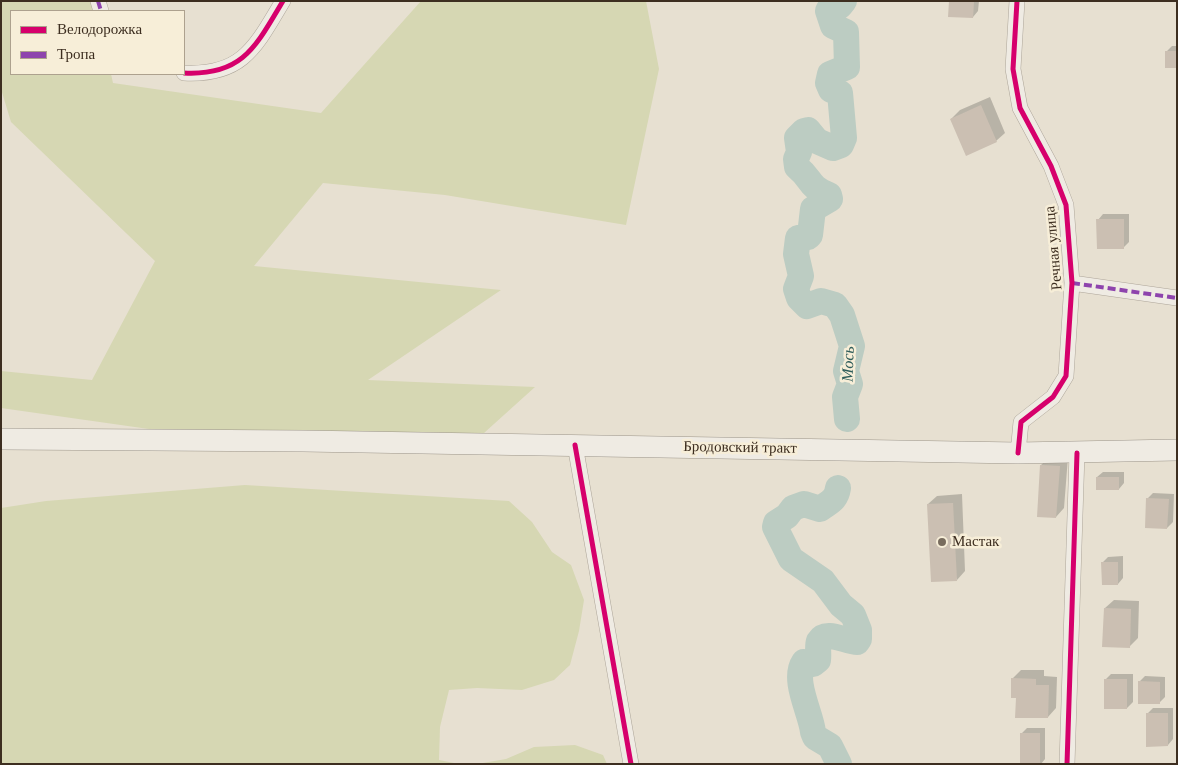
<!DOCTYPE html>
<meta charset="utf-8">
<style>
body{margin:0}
#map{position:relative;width:1178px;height:765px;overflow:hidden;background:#e7e0d1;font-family:"Times New Roman",serif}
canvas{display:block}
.frame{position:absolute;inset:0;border:2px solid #3d2e20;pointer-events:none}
.legend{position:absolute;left:10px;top:10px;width:175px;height:65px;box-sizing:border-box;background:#f7eed8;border:1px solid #ada18e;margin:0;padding:6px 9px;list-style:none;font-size:15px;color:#3d2e20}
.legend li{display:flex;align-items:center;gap:10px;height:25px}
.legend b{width:25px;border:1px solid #ada18e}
</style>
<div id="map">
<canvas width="1178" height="765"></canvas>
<div class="frame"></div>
<ul class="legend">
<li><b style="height:6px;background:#d6006c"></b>Велодорожка</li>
<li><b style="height:6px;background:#8e44ad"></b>Тропа</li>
</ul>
</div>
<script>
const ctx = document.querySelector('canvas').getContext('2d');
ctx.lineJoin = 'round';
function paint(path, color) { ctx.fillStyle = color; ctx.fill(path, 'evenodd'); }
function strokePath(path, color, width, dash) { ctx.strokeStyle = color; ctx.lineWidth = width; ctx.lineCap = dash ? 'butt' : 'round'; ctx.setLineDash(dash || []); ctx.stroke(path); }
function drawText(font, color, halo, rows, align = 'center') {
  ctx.font = font + ' "Times New Roman",serif'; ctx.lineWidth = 5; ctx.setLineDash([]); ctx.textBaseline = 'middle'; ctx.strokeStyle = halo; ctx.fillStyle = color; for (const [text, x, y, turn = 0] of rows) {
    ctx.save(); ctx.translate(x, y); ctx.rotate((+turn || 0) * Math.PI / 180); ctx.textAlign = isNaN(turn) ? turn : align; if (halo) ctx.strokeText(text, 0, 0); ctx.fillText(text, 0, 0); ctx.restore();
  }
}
const green = new Path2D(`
 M1,1H95L97,11H11V74H111L113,83L321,113L421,1H646L659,69L626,225L445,195L323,183L254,266L501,290L368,380L535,387L484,433L170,432L1,408V371L92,380L155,261L11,122L1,89Z
 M245,485L509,501L532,522L552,552L571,565L584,600L579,631L570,665L554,680L522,690L477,688L449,690L440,727L439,760L459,764H1V508L46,501Z
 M575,745L603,755L607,764H477L506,759L534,747Z`);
const shadow = new Path2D(`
 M951,1H979L978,11L973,17Z
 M1172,46H1177V67L1166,52Z
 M990,97L1005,133L996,141L951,119L960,110Z
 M1103,214H1129V242L1124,247L1098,220Z
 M1050,456L1068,457L1064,508L1056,517L1041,465Z
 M1103,472H1124V483L1119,489L1097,477Z
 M1153,493L1174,494L1173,522L1167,528L1147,499Z
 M962,494L965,571L957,580L928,504L937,496Z
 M1123,556V578L1118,584L1103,562L1108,557Z
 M1114,600L1139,601L1138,638L1129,647L1105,608Z
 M1021,670H1044V676L1057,677L1056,708L1048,717L1017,697L1012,679Z
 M1111,674H1133V702L1127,708L1105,680Z
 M1145,676L1165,677V697L1159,703L1139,682Z
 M1153,708H1173V739L1168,745L1147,714Z
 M1027,728H1045V759L1041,764H1021V734Z`);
const river = new Path2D(`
 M844,1L840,6H831L828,11L833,26L846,32L847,67L830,74L828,83L831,90L840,93L844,138L841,145L833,148L817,141L808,130L804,131L797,138L799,152L796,159L797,167C813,180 807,186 829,195L830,199L813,209L810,235L808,237L798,238L796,254L801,276L796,289L799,298L807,306L821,301L835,305L842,315L852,346L846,371L850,384L845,397L847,419
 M838,488C836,501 829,502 820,509L804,504L793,508L787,516L776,523L775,527L791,559L823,581L841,605L853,615L859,630V639L857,642C846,642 826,629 819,641C817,646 819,654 818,660L813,664L804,662C792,680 811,713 813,732L815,737L830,746L839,764`);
const building = new Path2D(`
 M949,1H974L973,18L948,17Z
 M1165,51H1177V68H1165Z
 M981,105L997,142L966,156L950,119Z
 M1096,219H1124V249H1097Z
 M1040,465L1060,466L1056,518L1037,517Z
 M1096,477H1119V490H1096Z
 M1146,498L1169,499L1167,529L1145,528Z
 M953,503L957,581L931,582L927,504Z
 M1101,562H1118V585H1102Z
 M1104,608L1131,609L1130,648L1102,647Z
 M1011,678L1036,679V685H1049L1048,718H1015L1016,698H1011Z
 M1104,679H1127V709H1104Z
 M1138,681L1160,682V704H1138Z
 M1146,713H1168V746L1146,747Z
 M1020,733H1040V764H1020Z`);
const street = new Path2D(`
 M98,1L101,11
 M1017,1L1013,69L1020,108L1051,166L1066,205L1072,283L1066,376L1053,397L1021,422L1018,453
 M184,73C243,76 256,46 283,1
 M1072,283L1177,298
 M575,445L631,764
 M1067,764L1077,453`);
const secondary = new Path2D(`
 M1,439L303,441L1018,453L1177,450`);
const quiet = new Path2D(`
 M98,1L101,11
 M1072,283L1177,298`);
const cycleway = new Path2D(`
 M1017,1L1013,69L1020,108L1051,166L1066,205L1072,283L1066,376L1053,397L1021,422L1018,453
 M184,73C243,76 256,46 283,1
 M575,445L631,764
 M1067,764L1077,453`);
const markers = [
 [942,542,5,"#786c5e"]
];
const streetNames = [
 ["Речная улица",1054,248,-95],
 ["Бродовский тракт",740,448,1]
];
const poiNames = [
 ["Мастак",952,542]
];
const waterNames = [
 ["Мось",849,364,-88]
];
paint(green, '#d6d7b3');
paint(shadow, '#0003');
strokePath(river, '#bcccc2', 26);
paint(building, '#cbbfb2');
strokePath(street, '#ada599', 16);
strokePath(secondary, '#9c958a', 22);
strokePath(street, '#efebe3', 15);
strokePath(secondary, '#efebe3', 21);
strokePath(quiet, '#8e44ad', 4, [8, 4]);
strokePath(cycleway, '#d6006c', 5);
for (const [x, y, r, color] of markers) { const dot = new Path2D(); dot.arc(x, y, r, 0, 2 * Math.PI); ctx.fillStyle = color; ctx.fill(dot); strokePath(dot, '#f7eed8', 2); }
drawText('15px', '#3d2e20', '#f7eed8', streetNames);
drawText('15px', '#3d2e20', '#f7eed8', poiNames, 'left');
drawText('italic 16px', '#2f5d5a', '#f7eed8', waterNames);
</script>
